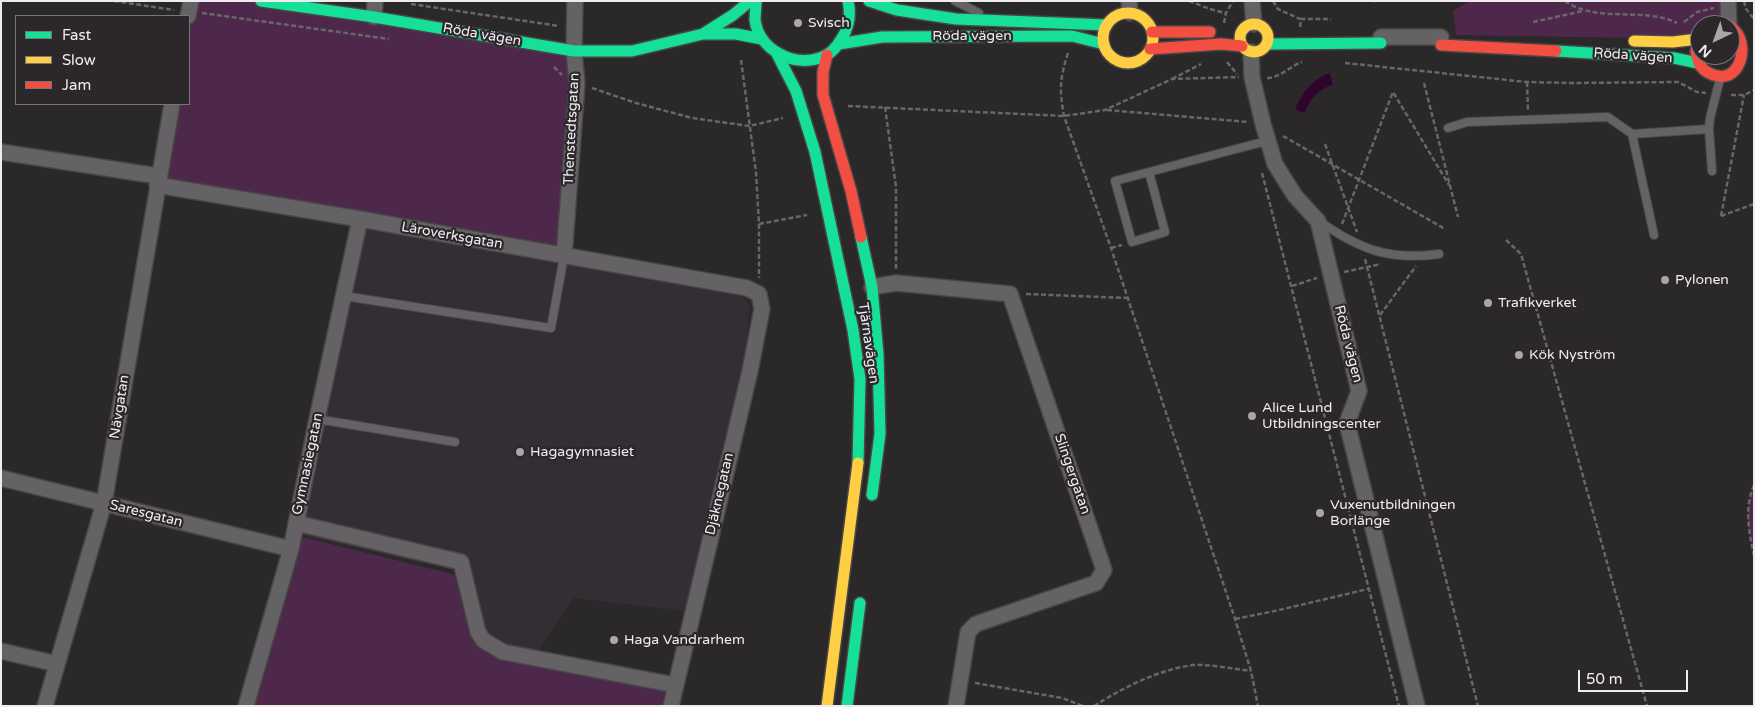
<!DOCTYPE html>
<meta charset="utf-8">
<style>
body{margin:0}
#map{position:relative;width:1755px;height:707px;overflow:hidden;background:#2a2829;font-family:"Varela Round",sans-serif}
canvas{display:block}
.frame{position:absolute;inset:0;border:2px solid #efecef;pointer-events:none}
.legend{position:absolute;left:15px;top:15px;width:175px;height:90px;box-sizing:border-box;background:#2b272a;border:1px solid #797679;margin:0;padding:6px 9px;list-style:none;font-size:15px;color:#efecef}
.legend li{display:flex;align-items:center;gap:10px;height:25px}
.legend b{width:25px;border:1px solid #797679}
.north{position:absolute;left:1690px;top:15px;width:50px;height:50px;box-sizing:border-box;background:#2b272a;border:1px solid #797679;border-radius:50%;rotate:222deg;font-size:14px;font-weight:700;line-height:20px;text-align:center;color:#efecef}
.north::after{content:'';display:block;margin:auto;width:18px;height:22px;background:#aaa7aa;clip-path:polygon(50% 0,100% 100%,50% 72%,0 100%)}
.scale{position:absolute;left:1578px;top:670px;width:110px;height:22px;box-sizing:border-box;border:2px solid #efecef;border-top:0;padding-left:6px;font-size:15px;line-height:18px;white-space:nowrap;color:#efecef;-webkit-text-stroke:4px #2b272a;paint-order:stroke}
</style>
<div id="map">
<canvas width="1755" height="707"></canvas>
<div class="frame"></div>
<ul class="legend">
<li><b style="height:6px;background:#16e098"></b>Fast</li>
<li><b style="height:6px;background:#ffcf43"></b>Slow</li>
<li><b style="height:6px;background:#f24e42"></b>Jam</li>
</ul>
<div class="north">N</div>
<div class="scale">50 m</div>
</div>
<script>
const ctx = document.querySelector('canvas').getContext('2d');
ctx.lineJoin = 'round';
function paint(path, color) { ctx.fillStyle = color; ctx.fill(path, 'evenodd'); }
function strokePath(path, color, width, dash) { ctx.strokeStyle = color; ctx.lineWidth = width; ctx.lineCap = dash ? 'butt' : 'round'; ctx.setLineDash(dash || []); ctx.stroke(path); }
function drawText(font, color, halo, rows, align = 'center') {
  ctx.font = font + ' "Varela Round",sans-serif'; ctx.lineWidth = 4.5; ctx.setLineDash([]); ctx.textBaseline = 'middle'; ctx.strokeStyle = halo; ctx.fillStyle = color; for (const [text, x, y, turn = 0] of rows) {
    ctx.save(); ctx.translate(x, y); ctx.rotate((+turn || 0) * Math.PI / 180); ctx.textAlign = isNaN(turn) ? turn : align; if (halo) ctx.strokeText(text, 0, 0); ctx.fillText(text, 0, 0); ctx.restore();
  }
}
const built = new Path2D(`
 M363,224L739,292L749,305L746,370L686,611L573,598L534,657L485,639L466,573L296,534Z`);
const green = new Path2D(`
 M191,1H261L574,51L564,256L157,185L172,104H189V16Z
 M1469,1H1726L1729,25H1700V37L1698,39L1456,35L1453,11Z
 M1754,485V556C1749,532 1744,508 1754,485Z
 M295,535L464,577L482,640L666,689L663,706H248Z`);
const water = new Path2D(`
 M1330,73L1333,85C1317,89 1311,99 1304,113L1295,109C1304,91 1311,80 1330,73Z`);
const path = new Path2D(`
 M114,1L174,10
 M1189,1L1210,9L1225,13
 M1273,1L1278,9L1300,19
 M1374,1L1375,2
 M1565,1C1598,24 1642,6 1677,23
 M1744,1L1746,9L1754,19
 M411,4L559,26
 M202,13L389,39
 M1533,22L1583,11
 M1684,22L1697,12L1714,8
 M1224,23L1226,13L1233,1
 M1300,27L1301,19H1331
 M1068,53C1060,78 1059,89 1064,116L1111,248L1235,619L1251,671L1258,706
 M741,60L756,172L759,224V278
 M1227,62L1237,74
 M1345,63L1527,82L1572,83L1678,82L1697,92L1706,93
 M554,67L562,75
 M1267,78C1280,78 1290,66 1302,62
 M1172,79L1201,64
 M1527,82L1528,111
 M1424,83L1458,217
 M592,88L636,103L692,118L749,126L783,118
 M1731,95H1744L1754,90
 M848,106L1064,116L1105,110L1172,79L1239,77
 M885,107L896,187V269
 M1107,110L1248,122
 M1283,136L1445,229
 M1325,144L1357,232
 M1262,173L1399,706
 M1721,216L1744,95
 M1721,216L1754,204
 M759,224L807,215
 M1342,224L1393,92L1449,185
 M1506,240L1521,254L1647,706
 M1111,248L1122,245
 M1365,259L1478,706
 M1344,272L1381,264
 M1292,286L1317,278
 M1026,294L1127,298
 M1380,315L1416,266
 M1754,485C1744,508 1749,532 1754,556
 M1235,619L1275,611L1368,589
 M975,683L1062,698L1083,706
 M1094,706C1124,687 1158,670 1193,665C1208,664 1235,669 1251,671`);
const lane = new Path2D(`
 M955,1L979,13
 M1448,128L1467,122L1608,117L1632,134L1709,129L1710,118L1720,79
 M1709,129L1712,171
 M1632,134L1654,235
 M1149,172L1165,232L1132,242L1115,181L1255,144L1268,141
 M1319,221C1359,249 1389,261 1439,254
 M344,296L551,328L564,256
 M317,419L455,442`);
const street = new Path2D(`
 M1129,1L1130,13
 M1252,1L1254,24
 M1728,1L1729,25
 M188,16L191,1
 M374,17L375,1
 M1381,37H1441
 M1251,52L1252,77L1263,124L1275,164L1295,196L1318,221L1359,391L1347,423L1417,706
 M1,152L158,176
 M157,185L360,219L747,288L759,294L762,309L750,371L671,706
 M564,256L577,83L574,51L575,1
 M872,287L896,283L1010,294L1104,570L1096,583L976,624L968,632L956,706
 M1,478L291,549
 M296,523L461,562L478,632L483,640L503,652L675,685
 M1,651L57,664
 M45,706L104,503L172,104
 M246,706L291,549L317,419L360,219`);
const fast = new Path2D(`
 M261,1L374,17L574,51H632L703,34L733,15L750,1
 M756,1C756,7 755,14 755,20C759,50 793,67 820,58C830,55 837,47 842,38C849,27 851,14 848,1
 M869,1L897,10L956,19L1107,25
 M703,34H736L762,39
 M839,44L882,37L1072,36L1104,44
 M1267,44L1381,43
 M1556,51L1674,58L1698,63
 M777,54L796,91L815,152L853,330L860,379L858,463
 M861,237L872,287L878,354L880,434L872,495
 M847,706L860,603`);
const slow = new Path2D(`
 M1103 38a25 25 0 1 1 50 0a25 25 0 1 1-50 0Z
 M1240 38a14 14 0 1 1 28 0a14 14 0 1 1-28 0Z
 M1634,41L1673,42L1698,39
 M827,706L858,463`);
const jam = new Path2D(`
 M1152,32H1210
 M1441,45L1556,51
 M1150,49L1221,44L1242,46
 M1696,51C1697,61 1700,69 1709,73C1735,87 1749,55 1738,35C1736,32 1733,29 1730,26
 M827,55L823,72V95L851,191L861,237`);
const markers = [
 [798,23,5,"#aaa7aa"],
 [1665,280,5,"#aaa7aa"],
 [1488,303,5,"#aaa7aa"],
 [1519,355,5,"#aaa7aa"],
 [1252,416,5,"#aaa7aa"],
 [520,452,5,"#aaa7aa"],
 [1320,513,5,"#aaa7aa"],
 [614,640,5,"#aaa7aa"]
];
const poiNames = [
 ["Svisch",808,23],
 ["Pylonen",1675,280],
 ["Trafikverket",1498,303],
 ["Kök Nyström",1529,355],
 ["Alice Lund",1262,408],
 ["Utbildningscenter",1262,424],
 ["Hagagymnasiet",530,452],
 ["Vuxenutbildningen",1330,505],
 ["Borlänge",1330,521],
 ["Haga Vandrarhem",624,640]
];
const streetNames = [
 ["Röda vägen",482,35,10],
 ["Röda vägen",972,36],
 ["Röda vägen",1633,56,4],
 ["Thenstedtsgatan",572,129,-87],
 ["Läroverksgatan",452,236,10],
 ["Tjärnavägen",868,343,82],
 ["Röda vägen",1348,344,76],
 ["Nävgatan",120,407,-81],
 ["Gymnasiegatan",308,464,-78],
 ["Slingergatan",1072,474,71],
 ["Djäknegatan",720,494,-77],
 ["Saresgatan",146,514,14]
];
paint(built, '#342d33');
paint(green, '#4d284b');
paint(water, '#2f042d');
strokePath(lane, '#474546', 10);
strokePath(street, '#474546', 18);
strokePath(fast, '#474546', 14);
strokePath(slow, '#474546', 14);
strokePath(jam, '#474546', 14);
strokePath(path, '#686668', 2.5, [5, 2.5]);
strokePath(lane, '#646264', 8);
strokePath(street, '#646264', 15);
strokePath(fast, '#16e098', 11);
strokePath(slow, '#ffcf43', 11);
strokePath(jam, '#f24e42', 11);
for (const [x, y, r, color] of markers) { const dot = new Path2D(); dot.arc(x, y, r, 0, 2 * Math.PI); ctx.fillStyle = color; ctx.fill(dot); strokePath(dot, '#2b272a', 2); }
drawText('14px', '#efecef', '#2b272a', poiNames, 'left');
drawText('14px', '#efecef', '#2b272a', streetNames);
</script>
